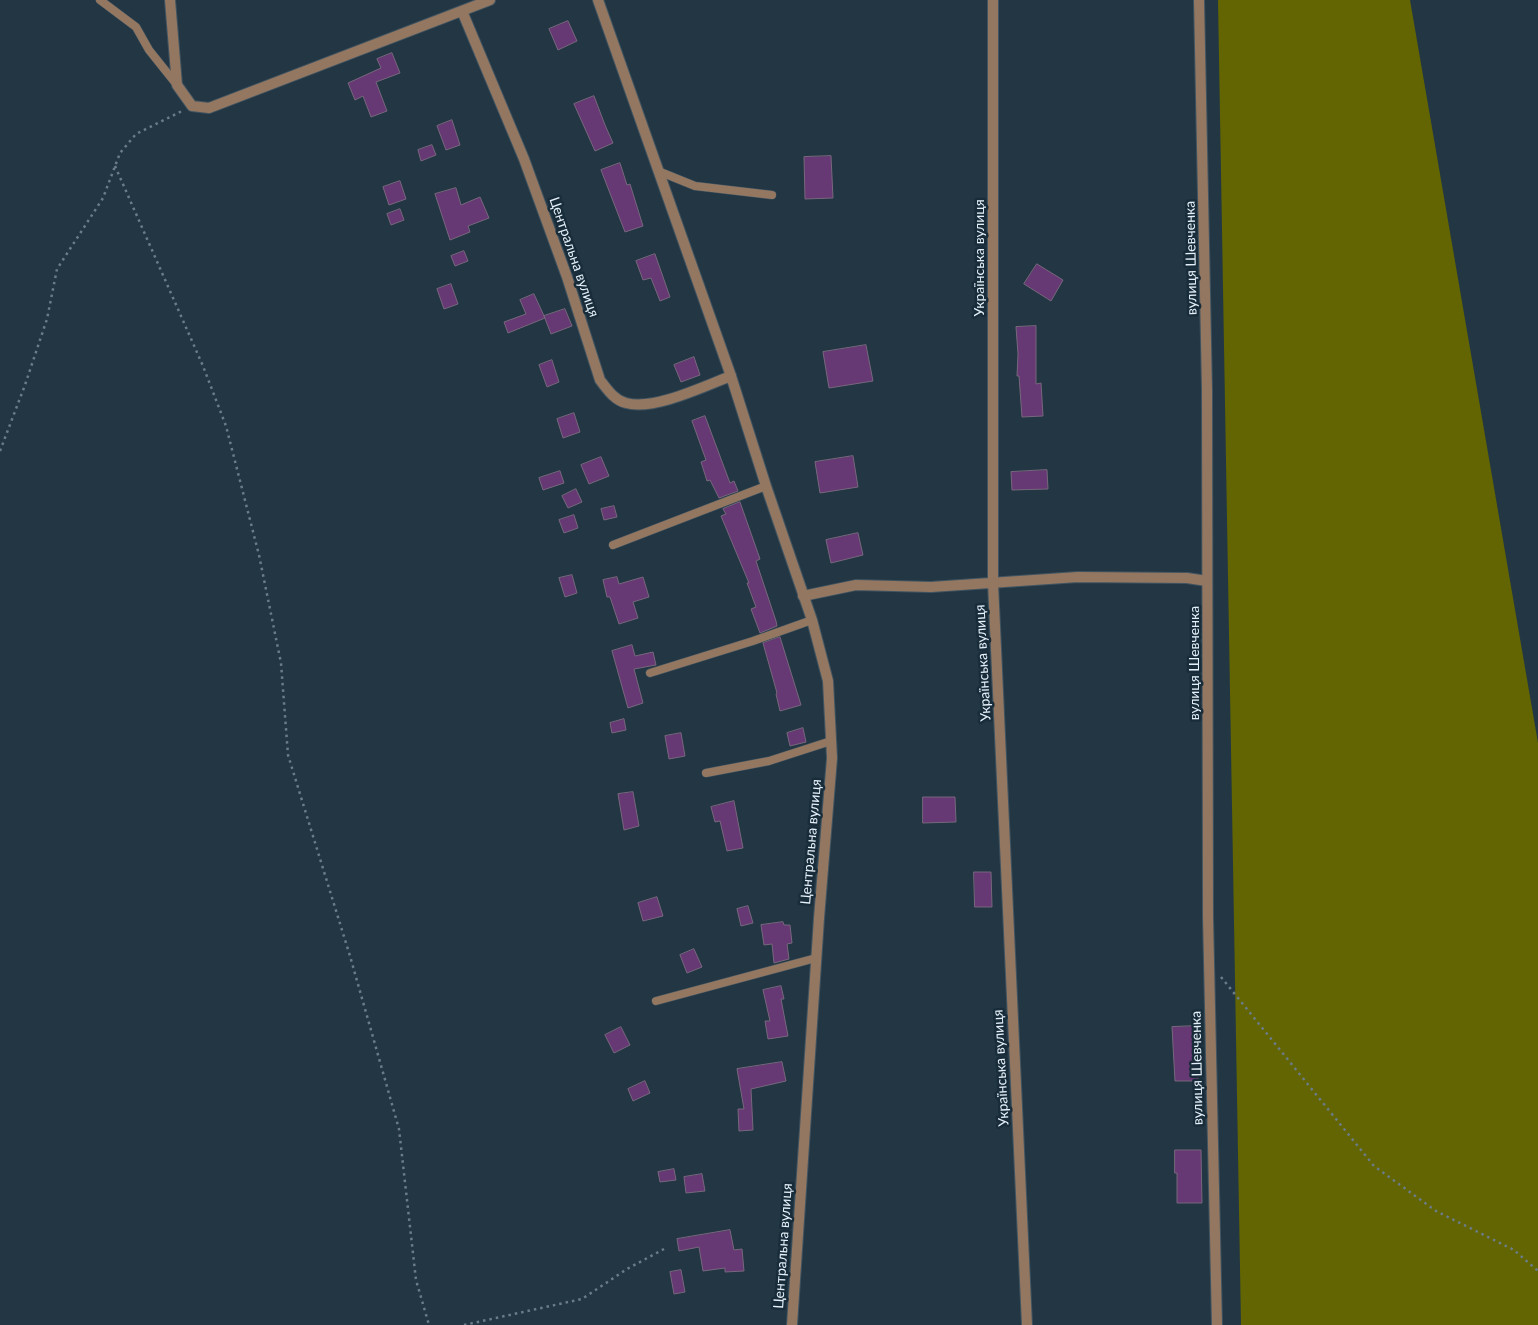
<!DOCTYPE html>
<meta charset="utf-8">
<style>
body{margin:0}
canvas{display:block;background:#223644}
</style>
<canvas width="1538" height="1325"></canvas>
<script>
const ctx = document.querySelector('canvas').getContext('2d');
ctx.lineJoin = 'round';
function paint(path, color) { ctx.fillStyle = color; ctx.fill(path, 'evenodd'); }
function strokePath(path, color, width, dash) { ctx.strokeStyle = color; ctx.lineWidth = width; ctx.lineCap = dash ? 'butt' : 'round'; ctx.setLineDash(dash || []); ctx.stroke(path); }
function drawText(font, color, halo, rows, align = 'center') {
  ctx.font = font + ' Lato,sans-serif'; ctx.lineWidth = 5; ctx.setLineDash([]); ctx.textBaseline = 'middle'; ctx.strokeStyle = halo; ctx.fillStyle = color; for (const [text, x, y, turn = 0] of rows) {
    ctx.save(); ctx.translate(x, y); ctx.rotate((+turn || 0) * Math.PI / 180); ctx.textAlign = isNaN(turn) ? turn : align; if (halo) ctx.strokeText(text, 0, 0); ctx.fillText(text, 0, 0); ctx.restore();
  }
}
const forest = new Path2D(`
 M1218,0H1410L1538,743V1325H1241Z`);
const building = new Path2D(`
 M568,21L577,41L558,50L549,29Z
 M392,53L400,73L376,82L387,111L371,117L363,96L355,100L348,83L381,68L377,59Z
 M594,96L605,125L613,143L595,151L574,104Z
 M452,120L460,145L446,150L437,126Z
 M432,145L436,155L421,161L418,150Z
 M831,156L833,198L805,199L804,157Z
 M620,163L627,185L630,184L643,226L625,232L601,170Z
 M400,181L406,199L389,205L383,187Z
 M456,188L461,205L480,197L489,218L468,226L470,232L450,240L435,194Z
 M400,209L404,220L391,225L387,214Z
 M464,251L468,261L455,266L451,256Z
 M655,254L670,297L660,301L651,278L643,280L636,261Z
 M1037,264L1063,280L1051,301L1024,284Z
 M451,284L458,304L444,309L437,289Z
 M534,294L545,318L508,333L504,322L526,314L520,300Z
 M565,309L572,326L551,334L544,316Z
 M1036,326V384L1041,383L1043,416L1022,417L1019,376H1017L1018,354L1016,327Z
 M866,345L873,381L829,388L823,352Z
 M694,357L700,375L681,382L674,365Z
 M552,360L559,382L547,387L539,365Z
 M574,413L580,432L563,438L557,419Z
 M705,416L730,483L734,481L738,491L719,498L710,480L707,481L701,462L706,460L692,421Z
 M853,456L858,487L820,493L815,462Z
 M601,457L609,476L589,484L581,465Z
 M1047,470L1048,489L1012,490L1011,472Z
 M560,471L564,483L543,490L539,478Z
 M576,489L582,502L568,508L562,496Z
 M740,502L760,559L756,561L776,621L777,626L760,633L751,609L756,607L747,583H749L721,516L726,514L723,509Z
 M614,506L617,517L604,520L601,509Z
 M574,515L578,528L564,533L559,520Z
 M858,533L863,555L831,563L826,540Z
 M572,575L577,593L565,597L559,578Z
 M617,577L619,584L643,577L649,597L633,602L638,618L619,624L610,597H607L603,580Z
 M780,637L801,705L780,711L776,694L777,693L763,643Z
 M632,645L635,656L653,652L656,665L634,669L643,703L628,708L612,651Z
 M624,719L626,730L612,733L610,723Z
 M803,728L806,742L790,746L787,733Z
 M681,733L685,756L669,759L665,736Z
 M633,792L639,826L624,830L618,794Z
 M923,797H955L956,822L923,823Z
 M734,801L743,848L727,851L720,821L715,822L711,807Z
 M974,872H991L992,907H975Z
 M657,897L663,916L643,921L638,903Z
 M748,906L753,923L741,926L737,909Z
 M783,922L784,925H790L792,943L787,944L789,959L774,963L772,944L764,945L761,925Z
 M694,949L702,967L687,973L680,955Z
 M781,986L784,999H781L788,1036L768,1039L765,1021H770L763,990Z
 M1196,1026L1198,1081H1175L1172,1027Z
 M621,1027L630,1045L614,1053L605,1035Z
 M782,1062L786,1081L751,1089L753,1130L739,1131L738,1109H744L737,1069Z
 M645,1081L650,1093L633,1101L628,1089Z
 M1175,1150H1201L1202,1203H1177V1173H1175Z
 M674,1169L676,1180L660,1182L658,1172Z
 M702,1174L705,1191L686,1193L684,1177Z
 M730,1230L734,1250L742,1249L744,1271L725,1272V1268L703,1271L699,1247L679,1251L677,1239Z
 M681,1270L685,1292L674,1294L670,1272Z`);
const path = new Path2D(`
 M115,166L203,366L226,426L259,555L281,663L288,755L350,956L399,1129L416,1280L429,1325
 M0,451L25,385L47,319L57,269L103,198L120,153L136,134L182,111
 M1221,977L1374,1166L1436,1211L1514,1250L1538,1271
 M464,1325L582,1299L627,1269L664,1249`);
const service = new Path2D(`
 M100,0L136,27L149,50L177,85
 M658,171L695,186L772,195
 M613,545L766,486
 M650,673L753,641L812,620
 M706,773L769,761L831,741
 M656,1001L816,958`);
const minor = new Path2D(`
 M170,0L177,85L192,106L209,108L490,0
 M993,0V583L1027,1325
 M1199,0L1207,390L1208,917L1217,1325
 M462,11L524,159L567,277L600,380C607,389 614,400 626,403C653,411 705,386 731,376
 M803,596L856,585L931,587L1078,577L1187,578L1207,581`);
const tertiary = new Path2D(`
 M598,0L731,376L766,486L812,620L828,681L832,758L819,918L792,1325`);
const streetNames = [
 ["Центральна вулиця",574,257,71],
 ["Українська вулиця",979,258,-90],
 ["вулиця Шевченка",1191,258,-91],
 ["Українська вулиця",983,663,-93],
 ["вулиця Шевченка",1194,663,-90],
 ["Центральна вулиця",811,842,-85],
 ["Українська вулиця",1001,1068,-93],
 ["вулиця Шевченка",1197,1068,-91],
 ["Центральна вулиця",783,1246,-86]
];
paint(forest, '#626501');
paint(building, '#663974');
strokePath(building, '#77677c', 1);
strokePath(service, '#415461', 9);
strokePath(minor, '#415461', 12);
strokePath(tertiary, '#415461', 12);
strokePath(path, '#6b7c88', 2.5, [2.5, 4]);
strokePath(service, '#937761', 8);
strokePath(minor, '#937761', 10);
strokePath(tertiary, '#937761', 10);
drawText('14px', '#e5f1fa', '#182c3a', streetNames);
</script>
